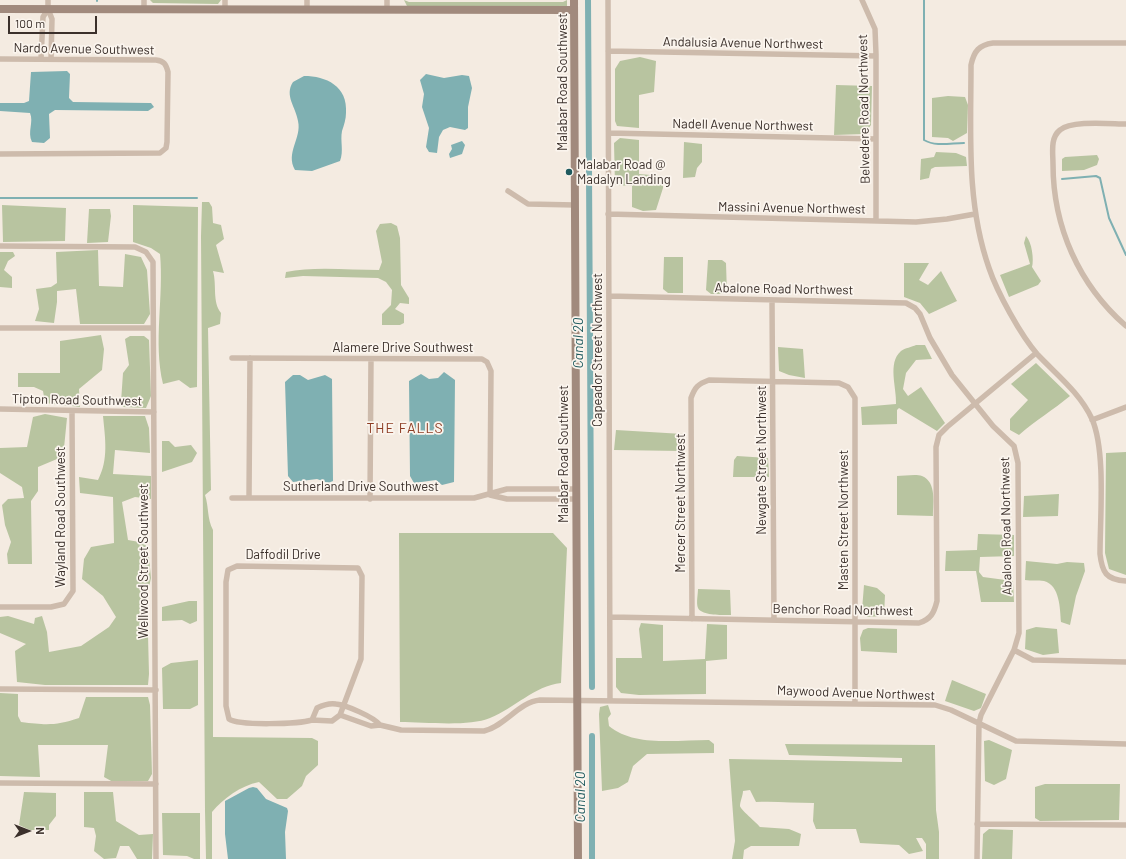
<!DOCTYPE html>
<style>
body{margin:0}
#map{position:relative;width:1126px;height:859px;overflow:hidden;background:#f4ebe1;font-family:Barlow,sans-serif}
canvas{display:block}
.north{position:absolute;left:8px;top:811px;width:40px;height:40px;-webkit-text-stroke:3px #fbf5ee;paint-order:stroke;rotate:90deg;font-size:11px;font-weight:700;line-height:16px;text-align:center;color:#3b302b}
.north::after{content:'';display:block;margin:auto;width:14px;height:18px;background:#3b302b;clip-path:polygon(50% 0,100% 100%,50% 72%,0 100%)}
.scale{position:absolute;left:8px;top:16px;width:89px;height:18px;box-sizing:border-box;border:2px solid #3b302b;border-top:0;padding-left:5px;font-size:12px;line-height:14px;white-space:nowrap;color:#3b302b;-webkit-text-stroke:3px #fbf5ee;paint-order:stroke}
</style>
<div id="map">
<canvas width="1126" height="859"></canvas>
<div class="north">N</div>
<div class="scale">100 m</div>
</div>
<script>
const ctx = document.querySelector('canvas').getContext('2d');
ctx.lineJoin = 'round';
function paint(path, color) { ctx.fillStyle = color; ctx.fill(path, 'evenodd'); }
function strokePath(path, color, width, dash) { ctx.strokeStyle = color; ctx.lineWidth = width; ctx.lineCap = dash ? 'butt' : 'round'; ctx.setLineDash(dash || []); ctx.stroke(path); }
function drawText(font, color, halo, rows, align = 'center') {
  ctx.font = font + ' Barlow,sans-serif'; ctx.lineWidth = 3.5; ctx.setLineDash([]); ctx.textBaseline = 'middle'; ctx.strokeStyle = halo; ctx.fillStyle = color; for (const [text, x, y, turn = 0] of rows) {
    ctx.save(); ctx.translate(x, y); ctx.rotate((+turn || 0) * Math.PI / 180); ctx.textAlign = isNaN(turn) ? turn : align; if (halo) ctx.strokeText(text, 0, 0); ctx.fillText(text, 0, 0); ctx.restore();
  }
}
const green = new Path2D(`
 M150,0H221L218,4L153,3Z
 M404,0L409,2H563L567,0V7L407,6Z
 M640,57L656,61L654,92L639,95V128L617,126L615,121V69L620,61Z
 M836,85L872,86L871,125L864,134L834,135Z
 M948,96L965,97L968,105L967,133L953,141L948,138L932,137V98Z
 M620,138L639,140V174L663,176V188L656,210L643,211L632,207V186L615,185L614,143Z
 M684,142L702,144V162L697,168L695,177L683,178Z
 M936,152L956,153L966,157L967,166L935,167L931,169L929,178L920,180L921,159L934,157Z
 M1097,155L1099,159L1097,165L1084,170L1062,171V159L1065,157Z
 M202,202H209L212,207L213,223L221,225L224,239L216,245L224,273L213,271C217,285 212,302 221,313L220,324L208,328L211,490L205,495C209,507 207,519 213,530V737L312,738L318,741V765L306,776L302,786L287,799H277L259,782C240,786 224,798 212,812V859H206L205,811L201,236Z
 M2,205L66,208L65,241L3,242Z
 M133,205L198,207L197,387L190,388L179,380L163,384C153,342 164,297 160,254L151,248L133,242Z
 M89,209H110L111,216L108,242L87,243Z
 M391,223L397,226L400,238L401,285L409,298V304L400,303L395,309L404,314V323L400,325H382V314L391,305L392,290L386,282L378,278L303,276L285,278L286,272C313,266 350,270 379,270L382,262L376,231L380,224Z
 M1026,236C1032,242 1034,260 1032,267L1041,281L1038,285L1009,297L1000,275L1030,264L1024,243Z
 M98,250L99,286L123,287L125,254L141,257L147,270L150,314L144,324H80L76,289L57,291V302L54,323L35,321L39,309L36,289L51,287L57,283L56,252Z
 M0,252H13L15,256L8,261L4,270L12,277V288L0,287Z
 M664,257H683V293H668L663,289Z
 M708,260H722L726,263L727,294H711L706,290Z
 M904,263H929L919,280L928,285L941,271L957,301L929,314L920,303L904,297Z
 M101,335L104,349L102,370L79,389L80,407L45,403L43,391L34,387H18V373H60V341Z
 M130,336H144L149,340L151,396L146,408L123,407L121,402L123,373L129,365L125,339Z
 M916,345H925L932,359L916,360L906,373L903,389L908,396L921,387L945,423L937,431L899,408L897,410V424L862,425L861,407L896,404C897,388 887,363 901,351C905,348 912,347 916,345Z
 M778,347L803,349L805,378L789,375L779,371Z
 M1036,363L1070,396C1053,410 1036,420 1019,435L1010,430V419L1028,400L1011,384Z
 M45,414L67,418L64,448L57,459L38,467V491L31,501L32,564H8L7,554L11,542L5,525L2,505L8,499L24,498L22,487L0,473V448L27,447L33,417Z
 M103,416H145L149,428L150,453L115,450L113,474L151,476V499L135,497L122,502L128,540L145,543L149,557L151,578L147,596L149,674L148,685H45L17,682L15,651L26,644L0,633V617L8,616L34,624L35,618L42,616L47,632L49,652L81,646L109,627L116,617L103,596L82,579L84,559L91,547L114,543L113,497L80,493L79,477L98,480C109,459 105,438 103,416Z
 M616,430L683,434L686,440L681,451L614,450Z
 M162,441H169L175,447L191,445L197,453L192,462L162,472Z
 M1126,452V575L1109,569L1105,553L1106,453Z
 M737,456L768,458L769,477H733L734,460Z
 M897,476C904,476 916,474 922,476C937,482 933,504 933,516L897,515Z
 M1059,494L1058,516L1023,517L1024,496Z
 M399,533H553L567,548L561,683C534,686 515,708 490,718C468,727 425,722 400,722Z
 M978,534L1014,535V556L980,557L979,572L983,577L1013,581L1014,602H981L976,571H945L946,551L977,550Z
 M1026,561L1057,564L1067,562L1084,563L1085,571L1076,596L1070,625L1061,622C1060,609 1060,585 1044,581C1038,580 1031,581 1025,580Z
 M864,585L877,588L885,595L884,616L867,617L862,610Z
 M698,589L730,590L731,615C724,615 702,616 698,608C696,603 698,594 698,589Z
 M189,601H197V621L190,624L182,620L162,621V607Z
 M641,623L663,625V661L705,659L707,624L727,625V659L706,661V694L639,695L621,693L616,687V658H642L639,629Z
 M1036,627L1057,629L1059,653L1043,655L1025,649L1026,630Z
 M868,628L897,629V653L861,651L860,638L863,630Z
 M198,660V705L190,709H163L162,668L171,663Z
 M952,680L986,694L981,708L974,711L945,701Z
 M0,693L18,694V716L21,722C46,725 55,726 79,718L86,697H148L150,705L152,774L148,781L113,782L104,777L108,745H38L40,777L0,776Z
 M608,705L611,714L608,718L609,726C634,747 677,740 709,740L714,744V753L647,754L633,766L628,782L618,788L602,791L599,714L600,707Z
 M989,740L1012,750L1006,779L994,785L985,781L984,741Z
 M785,744L935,745L936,810L939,832V859H926V844L922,838H916L923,851L909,854L899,845L860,843L856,829H816L813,821L814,803C794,803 775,801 756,802L750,790L743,791C743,795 740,802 740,806C740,809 757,823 760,827L789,829L801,834L799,846H751L744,850L743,859H732L735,841L729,759L902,762V758L789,755Z
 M1045,784H1120L1119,820L1040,821L1035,818V787Z
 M24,792L56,793V816L49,825V830H30L19,825Z
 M84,792H113L116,821L139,835L153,834L152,859H137L129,846H120L116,858L104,859L94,851L96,836L94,828L84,827Z
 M162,813H200V859H194L187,856L163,855Z
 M989,829L1013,830L1012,859H982L983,834Z`);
const water = new Path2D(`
 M67,71L70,74L69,98L73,102L149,103H151L154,107L148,111L55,110L49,114L50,138L44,143L32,142C27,132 34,122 30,113L0,111V103H24L29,101L31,72Z
 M426,74L444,78L462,75L469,76L472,88L468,107V128L465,130L450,127L443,130L439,137L437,153L429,152L426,147L429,128L422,107L424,94L420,80Z
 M304,76C326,76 348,86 346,113C346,119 344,125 342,131C340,141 344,151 340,161L312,171L295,170C285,153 302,138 298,121C296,107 284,96 293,82Z
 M462,141L465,145L462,154L450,158L449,154L452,149L451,145Z
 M444,372L455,380L454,482L442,485L436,480L414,483L410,476L409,381L421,374L429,379L438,378Z
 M293,375H300L308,380L325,375L332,379L333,481L328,483L317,479L293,482L288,476L285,382Z
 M253,787L257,788L266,799L287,808L288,811L285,832L286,859H228L225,834V801L249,788Z`);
const stream = new Path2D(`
 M924,0V140C936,147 951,143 964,143
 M97,1V0
 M1062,179L1096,176L1100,178L1109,218L1126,255
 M0,198H197`);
const canal = new Path2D(`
 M588,0L592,687
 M592,859V736`);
const street = new Path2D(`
 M48,0V9L52,19L51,59
 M307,0V10
 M387,0V10
 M608,0L610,699
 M862,0L875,29L876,54V221
 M144,9V0
 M225,10V0
 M1126,43H993C979,45 974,51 971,65C971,133 966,203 989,268C997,292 1021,336 1038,355C1057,375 1080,393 1092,419C1106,451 1100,518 1100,554C1102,572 1106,580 1126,581
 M608,51L876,56
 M0,59L156,60C164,61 166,64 168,72L167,142L166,148L160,153L0,154
 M41,59L43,17L48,9
 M1126,124C1111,124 1071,120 1060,130C1050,138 1053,153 1053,164C1053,227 1079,285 1126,326
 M609,133L876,139
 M508,191L528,204L575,205
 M608,214L916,222L947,219L975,214
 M0,246L135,247L146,252L153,262L156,859
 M609,296L906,303L915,308L920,314L930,338L952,375L993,426L1014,446L1018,463L1019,633L1014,650L981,715L979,723L977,859
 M772,300L774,620
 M0,328H153
 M232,358L482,359L487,362L491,371L490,495
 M0,409L154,412
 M1092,420L1126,407
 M490,495L507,499H576
 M232,498H474L507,489H576
 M249,498L250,358
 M370,499L371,359
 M0,607H51L64,604L73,591L72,411
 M610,617L919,623C931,619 934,613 937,601L936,447L939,435L947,427L1036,353
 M692,619L691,398C695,387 698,384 709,380L839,383L848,387L855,398V704
 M1014,650L1033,660L1126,662
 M0,689L156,690
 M340,715L371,726L380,725L401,730L484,731C505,726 519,702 540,700L935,705L951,710L1016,741L1126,744
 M312,720C299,724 239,726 229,719L226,706V582L228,570L237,566L358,568L362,576L361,659L340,715L332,721L312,720L317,708C323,705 329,703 336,704C346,705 374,717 380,725
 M0,783L156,784
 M977,824L1126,825`);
const secondary = new Path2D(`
 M574,0L578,859
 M0,9L574,10`);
const markers = [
 [569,172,4,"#1f5a5e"]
];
const streetNames = [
 ["Andalusia Avenue Northwest",743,43,1],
 ["Nardo Avenue Southwest",84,49,1],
 ["Malabar Road Southwest",563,82,-90],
 ["Belvedere Road Northwest",864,109,-91],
 ["Nadell Avenue Northwest",743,125,1],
 ["Massini Avenue Northwest",792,208,1],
 ["Abalone Road Northwest",784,289,1],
 ["Alamere Drive Southwest",403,348],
 ["Capeador Street Northwest",598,350,-90],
 ["Tipton Road Southwest",77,400,1],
 ["Malabar Road Southwest",564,454,-90],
 ["Newgate Street Northwest",762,460,-90],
 ["Sutherland Drive Southwest",361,487],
 ["Mercer Street Northwest",681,503,-90],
 ["Wayland Road Southwest",61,517,-90],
 ["Masten Street Northwest",844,520,-90],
 ["Abalone Road Northwest",1006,526,-91],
 ["Daffodil Drive",283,555],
 ["Wellwood Street Southwest",144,561,-90],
 ["Benchor Road Northwest",843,610,1],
 ["Maywood Avenue Northwest",856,693,2]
];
const poiNames = [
 ["Malabar Road @",577,165],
 ["Madalyn Landing",577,180]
];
const waterNames = [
 ["Canal 20",578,343,-90],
 ["Canal 20",580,797,-90]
];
const neighbourhoodNames = [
 ["THE FALLS",405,428]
];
paint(green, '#b8c4a0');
paint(water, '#7fb0b2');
strokePath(stream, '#7fb0b2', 2);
strokePath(canal, '#7fb0b2', 6);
strokePath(street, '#cdbbac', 5.5);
strokePath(secondary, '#a18a7d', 8);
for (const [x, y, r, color] of markers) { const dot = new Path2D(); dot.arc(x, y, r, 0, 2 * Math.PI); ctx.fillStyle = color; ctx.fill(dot); strokePath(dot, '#fbf5ee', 1.5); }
drawText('13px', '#3b302b', '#fbf5ee', streetNames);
drawText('13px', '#3b302b', '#fbf5ee', poiNames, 'left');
drawText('italic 14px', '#1f5a5e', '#fbf5ee', waterNames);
ctx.letterSpacing = '1px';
drawText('14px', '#8c3b22', '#fbf5ee', neighbourhoodNames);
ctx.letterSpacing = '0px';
</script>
